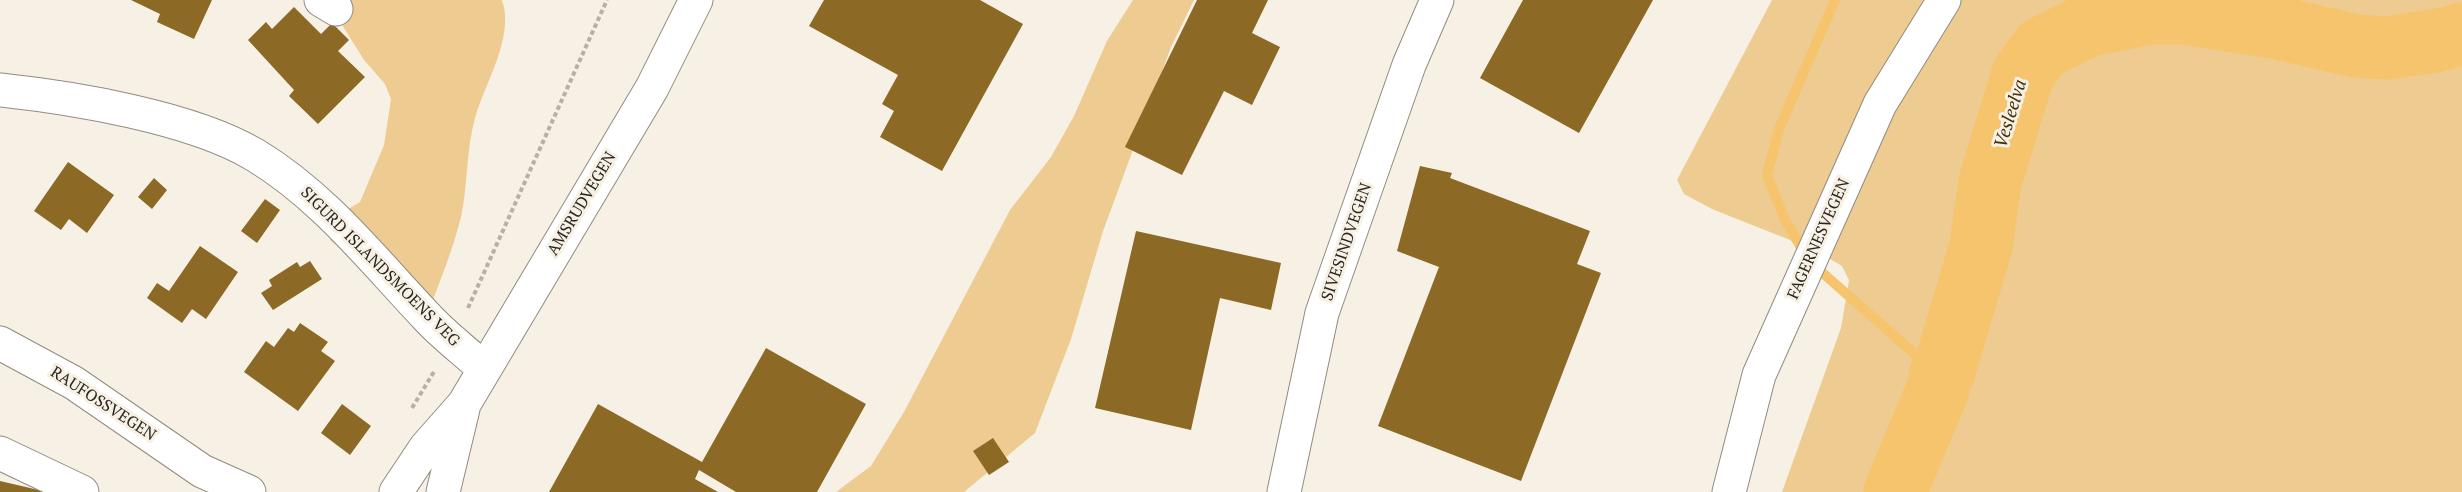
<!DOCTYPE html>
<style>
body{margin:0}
canvas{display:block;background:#f7f0e4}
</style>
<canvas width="2462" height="492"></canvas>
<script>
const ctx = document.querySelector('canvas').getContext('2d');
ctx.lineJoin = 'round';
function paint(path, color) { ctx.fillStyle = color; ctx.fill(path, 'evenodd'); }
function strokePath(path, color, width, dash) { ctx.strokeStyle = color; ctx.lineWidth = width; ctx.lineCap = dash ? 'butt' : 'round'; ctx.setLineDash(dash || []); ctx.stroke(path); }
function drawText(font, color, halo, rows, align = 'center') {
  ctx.font = font + ' "PT Serif",serif'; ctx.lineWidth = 6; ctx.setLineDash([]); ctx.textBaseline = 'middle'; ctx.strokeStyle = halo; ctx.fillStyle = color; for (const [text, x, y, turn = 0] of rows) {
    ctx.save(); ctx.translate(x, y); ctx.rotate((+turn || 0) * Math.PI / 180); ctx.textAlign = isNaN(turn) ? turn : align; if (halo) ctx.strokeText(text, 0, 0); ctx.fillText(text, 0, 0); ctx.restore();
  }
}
const green = new Path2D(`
 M311,0H502C515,36 485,83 475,118C466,150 468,185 461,217C452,253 438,286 425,320L330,240L345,211L360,202L384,145L391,99L385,84L364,60L339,20Z
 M1133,0H1194L1171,47L1103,231L1071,339L1035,433L964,492H836L871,466L904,412L1010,210L1051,157L1074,116L1107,41Z
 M1772,0H2462V492H1782L1841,328L1849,280L1842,266L1815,250L1712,209L1684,194L1677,180Z`);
const stream = new Path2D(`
 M1835,0L1779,129L1767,175L1785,220L1809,261L1940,376`);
const river = new Path2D(`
 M1895,492L1938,389L1940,376L1943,374L1981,246L1990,182L2023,74L2042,48L2086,26L2150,13H2183L2279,28L2356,46L2387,48L2435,41L2462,34`);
const building = new Path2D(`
 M131,0H212L194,39L157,22L160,14Z
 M824,0H980L1023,24L942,171L880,137L894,111L882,104L898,75L809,26Z
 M1197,0H1268L1252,33L1280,47L1252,105L1224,91L1182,175L1125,147Z
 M1523,0H1653L1579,133L1480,78Z
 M294,7L321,34L332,23L349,40L338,51L365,77L318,124L289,96L294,90L248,40L266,22L272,29Z
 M68,162L114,195L87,233L69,219L61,230L34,211Z
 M1420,166L1452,173L1450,178L1590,231L1577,264L1601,273L1521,481L1378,426L1439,267L1397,251Z
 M154,178L167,190L152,209L138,197Z
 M265,199L280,210L257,243L241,231Z
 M1136,231L1281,263L1271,310L1220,298L1191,430L1095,408Z
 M200,246L238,272L206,319L192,309L182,323L147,298L157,283L169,291Z
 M310,261L322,279L273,310L261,293L272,286L269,280L297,262L300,267Z
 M300,323L328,342L321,351L335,361L298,411L244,372L266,341L274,347L288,328L294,332Z
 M766,348L866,404L817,492H736L699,470L695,479L718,492H549L598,404L702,462Z
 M342,404L371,426L350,455L321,433Z
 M993,438L1009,462L989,475L973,451Z
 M0,481L43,491V492H0Z`);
const path = new Path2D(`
 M468,308L607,0
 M412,408L435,370`);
const minor = new Path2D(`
 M321,0L336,9
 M0,90C74,98 191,117 255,155C323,196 372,259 426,316C443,335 465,351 483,368
 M0,453L82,492
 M396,492L426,447L464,404L652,88L696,0
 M443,492L463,409
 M1284,492L1322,313L1409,65L1437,0`);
const major = new Path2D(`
 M0,343L74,383L202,471L249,492
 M1729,492L1759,375L1880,104L1944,0`);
const streetNames = [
 ["AMSRUDVEGEN",582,204,-59],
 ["FAGERNESVEGEN",1819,239,-66],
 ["SIVESINDVEGEN",1347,242,-71],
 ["SIGURD ISLANDSMOENS VEG",380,267,45],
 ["RAUFOSSVEGEN",103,404,33]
];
const waterNames = [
 ["Vesleelva",2011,114,-73]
];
paint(green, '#eecb90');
strokePath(stream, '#f5c46d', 10);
strokePath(river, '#f5c46d', 63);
paint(building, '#8c6924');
strokePath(minor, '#928b80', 35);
strokePath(major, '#928b80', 35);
strokePath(path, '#b6b0a7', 4, [4.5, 3]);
strokePath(minor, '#fff', 33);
strokePath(major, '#fff', 33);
drawText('16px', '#292622', '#f7f0e4', streetNames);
drawText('italic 18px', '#432f08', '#f7f0e4', waterNames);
</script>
